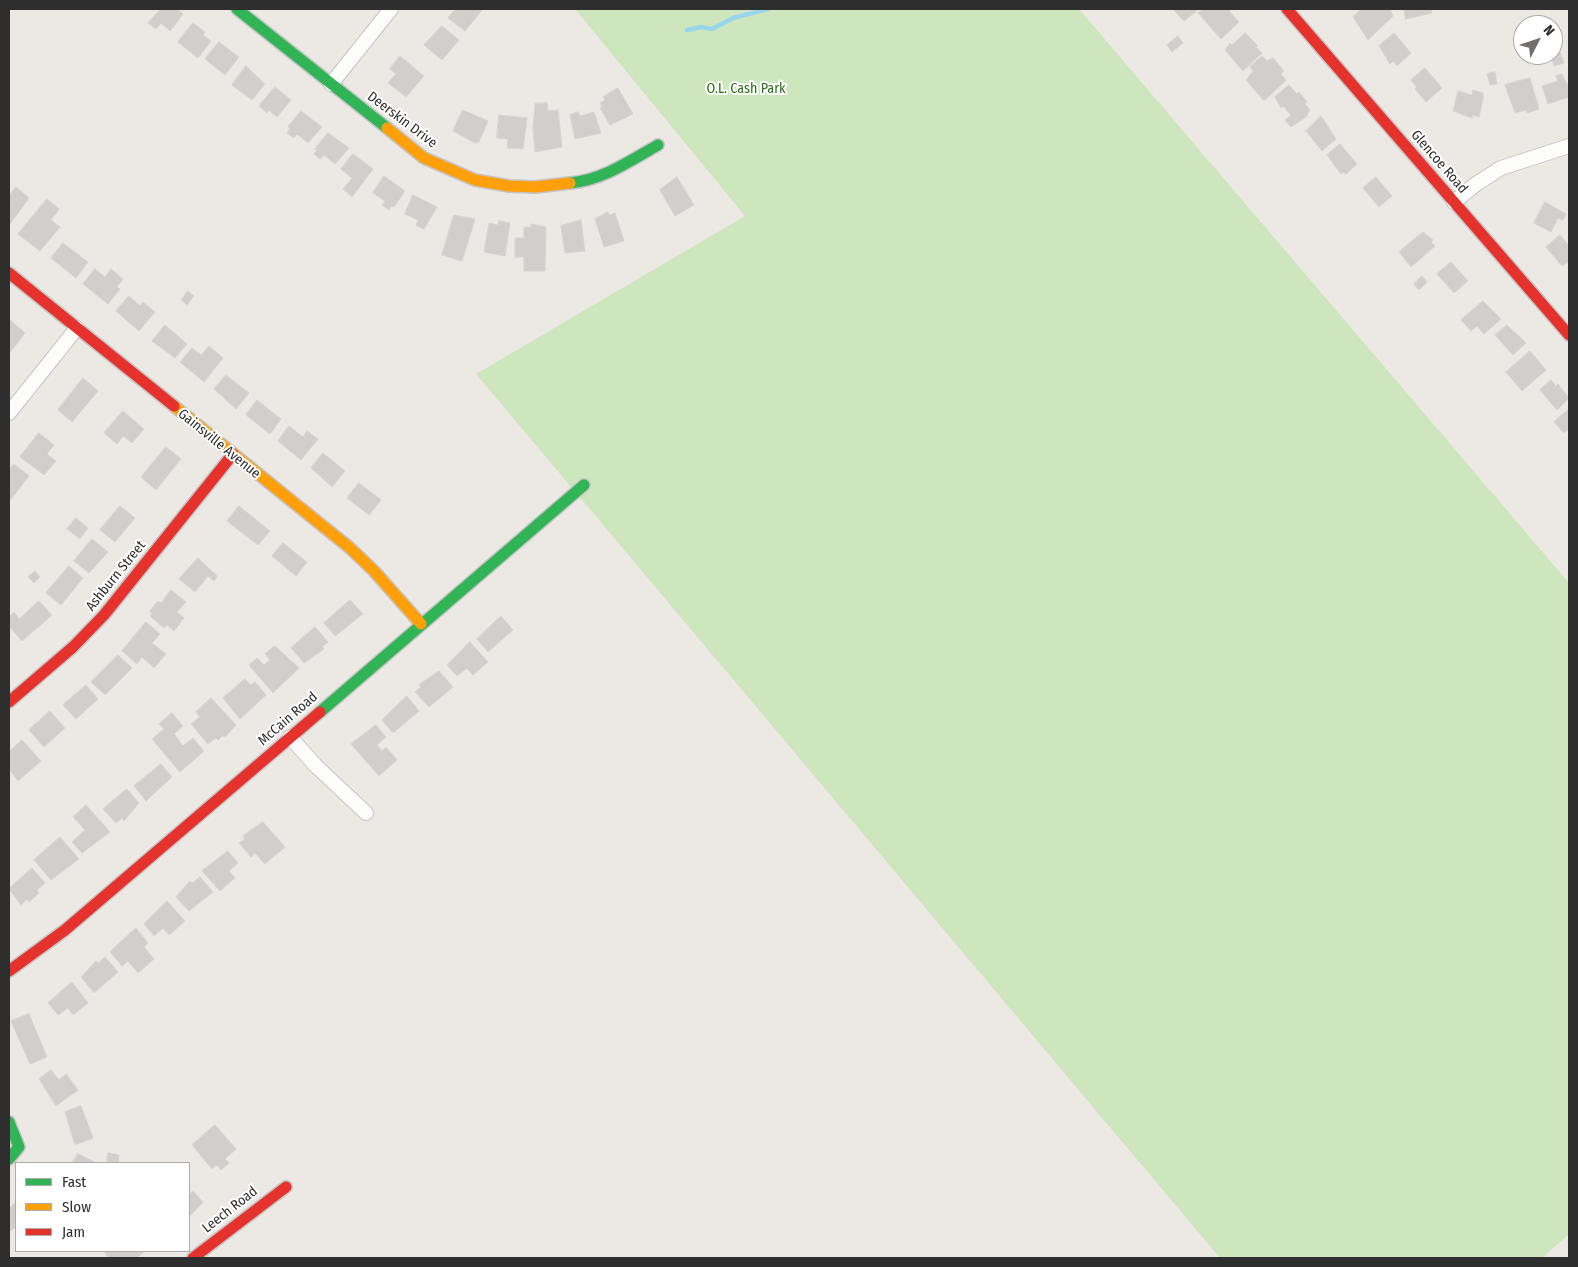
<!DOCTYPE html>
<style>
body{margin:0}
#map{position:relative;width:1578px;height:1267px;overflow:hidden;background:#ece8e4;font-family:"Fira Sans Condensed",sans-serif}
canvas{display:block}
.frame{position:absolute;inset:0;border:10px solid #2e2e2e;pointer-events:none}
.legend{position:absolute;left:15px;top:1162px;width:175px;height:90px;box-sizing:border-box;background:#fff;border:1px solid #ababab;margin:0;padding:6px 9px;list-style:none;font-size:15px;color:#2e2e2e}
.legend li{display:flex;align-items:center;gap:10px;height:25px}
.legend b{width:25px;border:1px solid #ababab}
.north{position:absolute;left:1513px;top:15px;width:50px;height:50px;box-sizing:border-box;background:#fff;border:1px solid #ababab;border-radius:50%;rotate:49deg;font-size:14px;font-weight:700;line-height:20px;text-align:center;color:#2e2e2e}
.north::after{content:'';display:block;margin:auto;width:18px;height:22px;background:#706f6e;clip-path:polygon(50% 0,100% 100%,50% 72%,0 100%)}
</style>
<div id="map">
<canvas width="1578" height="1267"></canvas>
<div class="frame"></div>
<ul class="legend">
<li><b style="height:6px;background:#30b455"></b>Fast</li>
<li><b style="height:6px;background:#ff9f0a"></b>Slow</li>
<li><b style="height:6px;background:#e5322d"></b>Jam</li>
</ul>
<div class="north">N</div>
</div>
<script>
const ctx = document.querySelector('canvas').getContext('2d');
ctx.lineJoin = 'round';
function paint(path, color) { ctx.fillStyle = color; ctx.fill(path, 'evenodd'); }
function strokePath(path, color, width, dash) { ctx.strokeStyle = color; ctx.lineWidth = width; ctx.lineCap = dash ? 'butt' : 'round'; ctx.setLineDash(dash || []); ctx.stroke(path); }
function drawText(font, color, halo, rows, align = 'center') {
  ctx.font = font + ' "Fira Sans Condensed",sans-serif'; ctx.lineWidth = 4; ctx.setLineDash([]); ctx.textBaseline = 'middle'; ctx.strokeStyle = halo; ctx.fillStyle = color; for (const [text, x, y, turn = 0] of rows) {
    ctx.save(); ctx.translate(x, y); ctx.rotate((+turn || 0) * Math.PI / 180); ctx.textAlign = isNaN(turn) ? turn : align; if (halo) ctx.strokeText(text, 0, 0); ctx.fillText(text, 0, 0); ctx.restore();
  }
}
const green = new Path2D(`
 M575,9H1079L1569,583V1234L1542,1258H1220L476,374L745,216Z`);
const stream = new Path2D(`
 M687,30L701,27L712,29L733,18L768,9`);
const building = new Path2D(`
 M161,9H177L183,14L170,31L161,23L156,29L148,23Z
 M456,9L458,10L483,9L465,31L448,18Z
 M1173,9H1199L1184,21Z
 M1204,9H1231L1229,11L1239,22L1221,39L1198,13Z
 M1362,9H1390L1393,16L1368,40L1353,17Z
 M1404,9H1431L1432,13L1406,19Z
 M193,23L205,32L203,35L211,41L198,58L178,42Z
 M442,26L459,40L442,60L424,45Z
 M1245,33L1258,46L1256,47L1262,53L1243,71L1225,50L1230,43L1232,45Z
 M1394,33L1411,53L1397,66L1393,61L1390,64L1379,46Z
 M1178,36L1183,43L1172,52L1167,45Z
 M219,42L239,57L225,75L205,59Z
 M1559,50L1564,63L1554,66L1551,55Z
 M400,56L424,76L406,97L388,83L396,74L390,69Z
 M1262,56L1267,61L1273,58L1284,71L1281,74L1286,80L1264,101L1246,80L1253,71L1250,67Z
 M246,66L265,84L252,100L232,85Z
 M1425,68L1442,88L1426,102L1415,89L1417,87L1411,80Z
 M1495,72L1497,84L1490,85L1487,74Z
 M1562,74L1569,88V97L1548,104L1542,86L1558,81L1556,76Z
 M1530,78L1539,109L1527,113L1526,110L1515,113L1505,85Z
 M1289,85L1297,94L1299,92L1307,102L1305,104L1310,110L1306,117L1291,127L1285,120L1291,115L1283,106L1281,108L1275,97Z
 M275,87L291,100L277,117L269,110L267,113L259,106Z
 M618,88L633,114L610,125L600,108L602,107L600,103L605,100L603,97Z
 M1473,90L1483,93V99L1479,117L1473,115L1472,118L1453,111L1458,91L1472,95Z
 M547,103L548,111L558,110L562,147L535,152L533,127L535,104Z
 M463,110L488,121L479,142L475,143L453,131Z
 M301,111L322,127L308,143L297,134L294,138L287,133L290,128L288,127Z
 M578,112L580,116L594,112L601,133L575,139L570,115Z
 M499,115L527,118L523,149L507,148L508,139L497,138Z
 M1321,116L1336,139L1322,151L1306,131Z
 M328,133L349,148L335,164L324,155L320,159L314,154L317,150L315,149Z
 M1340,144L1357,164L1346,174L1343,172L1341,174L1327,155Z
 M353,154L373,169L352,197L343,189L352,178L341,169Z
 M384,176L405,191L394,207L391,206L389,210L382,205L385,201L373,193Z
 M677,177L694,205L675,216L660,190Z
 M1376,177L1392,196L1379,207L1363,188Z
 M16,187L29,198L10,224L9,196Z
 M413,195L437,207L424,229L416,225L418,220L405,214Z
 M47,199L59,209L51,220L60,227L40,251L18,234Z
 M1545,202L1566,214L1563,220L1558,218L1551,232L1534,223Z
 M608,212L609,215L615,213L624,241L604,247L595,219Z
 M454,215L475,219L462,261L442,255Z
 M581,220L585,251L565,253L561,226Z
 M499,221L510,223L505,256L484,252L489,223L498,225Z
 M531,224L546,227L545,271H524V257H515V238H524V227H531Z
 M1423,232L1433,240L1431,242L1435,246L1411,267L1399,252Z
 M1560,235L1569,246V261L1562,266L1546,247Z
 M63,243L88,262L76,278L51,258Z
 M1451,262L1468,281L1454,293L1437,274Z
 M95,269L105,277L111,269L123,279L117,287L120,289L108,304L83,284Z
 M1422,276L1427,282L1419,290L1414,284Z
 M188,291L194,296L187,305L181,300Z
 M129,296L140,306L143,302L155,312L139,331L116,311Z
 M1483,301L1501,319L1484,334L1477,326L1471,331L1461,320Z
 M10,320L25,333L9,354V322Z
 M165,325L187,344L175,358L152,341Z
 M1507,325L1526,343L1513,355L1495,335Z
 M209,346L223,358L204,382L180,362L192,348L201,355Z
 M1530,351L1546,370L1522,391L1506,372Z
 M226,375L249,393L236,409L214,389Z
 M83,378L98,391L72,422L58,410Z
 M1551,380L1556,386L1558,384L1569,398L1557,410L1540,390Z
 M257,400L281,419L270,434L246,415Z
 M1569,409V429L1564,433L1554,422Z
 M123,411L144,429L132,443L123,436L117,444L104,433Z
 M289,426L303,437L307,431L318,439L301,460L278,441Z
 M39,433L54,445L47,454L56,461L44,475L20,457Z
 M166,447L181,459L156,490L141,477Z
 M323,453L345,471L332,487L311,468Z
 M14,464L29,476L11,499L9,497V470Z
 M359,483L381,500L369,515L347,498Z
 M120,506L135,518L115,542L100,530Z
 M239,506L270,531L258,545L227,521Z
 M76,518L88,528L80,539L67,529Z
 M92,539L108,552L89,573L74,561Z
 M283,543L307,562L296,576L272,556Z
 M198,558L217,576L214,581L208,576L195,592L179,579Z
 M69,566L83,578L61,605L46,593Z
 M35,571L40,577L34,583L28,577Z
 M171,590L186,602L177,612L184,618L174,631L167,625L164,628L150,616L152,614L150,611L158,601L161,603Z
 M350,600L363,614L335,636L324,623Z
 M39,601L52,615L22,641L9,626V617L14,612L19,619Z
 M501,616L513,630L488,652L477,639Z
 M146,622L160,634L152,643L166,654L154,668L142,657L137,664L122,651Z
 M315,627L328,642L322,647L324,649L304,663L291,648Z
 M470,642L488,662L473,675L467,668L457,676L447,665Z
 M275,646L299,668L273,693L249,665L257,658L264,665L270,660L265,654Z
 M118,655L132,668L105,695L91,682Z
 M439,671L453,687L429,707L415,692L421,687L419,685Z
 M245,679L251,685L255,682L266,695L240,719L223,698Z
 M86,685L98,699L76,719L63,705Z
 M407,696L419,711L393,733L382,720Z
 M211,698L236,725L225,737L222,736L218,740L216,738L208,744L191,724L200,717L196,712Z
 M50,711L65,728L44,747L29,730Z
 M172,713L183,726L174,734L183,746L193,738L204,751L180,772L152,739L164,729L159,724Z
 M376,725L386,737L377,745L382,751L386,747L397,760L379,776L351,744Z
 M22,740L41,761L18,781L9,769V752Z
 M161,764L172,777L146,801L134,786Z
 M127,789L139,803L124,821L122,818L116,823L103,809Z
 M86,805L110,832L82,853L72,842L85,830L73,817Z
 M263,822L285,847L265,864L255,853L251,857L239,843L245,839L243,836Z
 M60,837L79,859L51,880L34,860Z
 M228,851L238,863L229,871L235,878L220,891L202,871Z
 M32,868L45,883L37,890L39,893L29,902L27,899L21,905L9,889Z
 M200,877L213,892L189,911L176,897L190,881L192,883Z
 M167,901L185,921L169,935L163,928L154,936L144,924Z
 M136,928L148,943L144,947L154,959L138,973L128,961L122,966L110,952Z
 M105,957L118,972L94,993L81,977L96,961L98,963Z
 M72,982L88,1003L73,1015L68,1008L58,1015L48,1003Z
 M29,1014L47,1057L30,1064L11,1021Z
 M51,1070L59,1080L66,1074L78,1090L56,1106L39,1079Z
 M81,1106L93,1138L75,1145L65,1112Z
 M215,1125L236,1149L225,1159L229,1163L221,1170L217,1165L212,1169L192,1145Z
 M108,1153L119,1155L118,1163L107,1161Z
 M78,1154L97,1163H72Z
 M193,1191L203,1202L189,1217V1195Z
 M16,1202V1230L14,1228L9,1232V1209Z
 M108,1251H145L137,1258H109L105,1253Z`);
const street = new Path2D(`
 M331,84L391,9
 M1454,202L1476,184L1501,168L1569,146
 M9,413L77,328
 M290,737L316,766L366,813`);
const fast = new Path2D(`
 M237,9L387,128
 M570,183C603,180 630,161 658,145
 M320,712L584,485
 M9,1122L19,1147L9,1159`);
const slow = new Path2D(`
 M387,128L424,158L475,180L509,186L535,187L570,183
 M174,406L350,548L374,571L421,624`);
const jam = new Path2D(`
 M1287,9L1569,335
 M9,273L174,406
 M9,702L73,647L104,615L233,454
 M9,971L65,930L320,712
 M193,1258L286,1187`);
const parkNames = [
 ["O.L. Cash Park",746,89]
];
const streetNames = [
 ["Deerskin Drive",402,120,37],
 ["Glencoe Road",1439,162,49],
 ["Gainsville Avenue",219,444,39],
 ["Ashburn Street",116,576,-51],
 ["McCain Road",288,719,-41],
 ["Leech Road",230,1210,-38]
];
paint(green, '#cee6be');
strokePath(stream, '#99d6ec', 4.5);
paint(building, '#d1cecb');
strokePath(building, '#d7d4d0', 1);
strokePath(street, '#c5c4c5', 16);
strokePath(fast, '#c5c4c5', 14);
strokePath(slow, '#c5c4c5', 14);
strokePath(jam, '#c5c4c5', 14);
strokePath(street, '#fcfcfb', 14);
strokePath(fast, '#30b455', 11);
strokePath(slow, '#ff9f0a', 11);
strokePath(jam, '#e5322d', 11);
drawText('14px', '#2c6e1b', '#fff', parkNames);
drawText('14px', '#2e2e2e', '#fff', streetNames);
</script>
